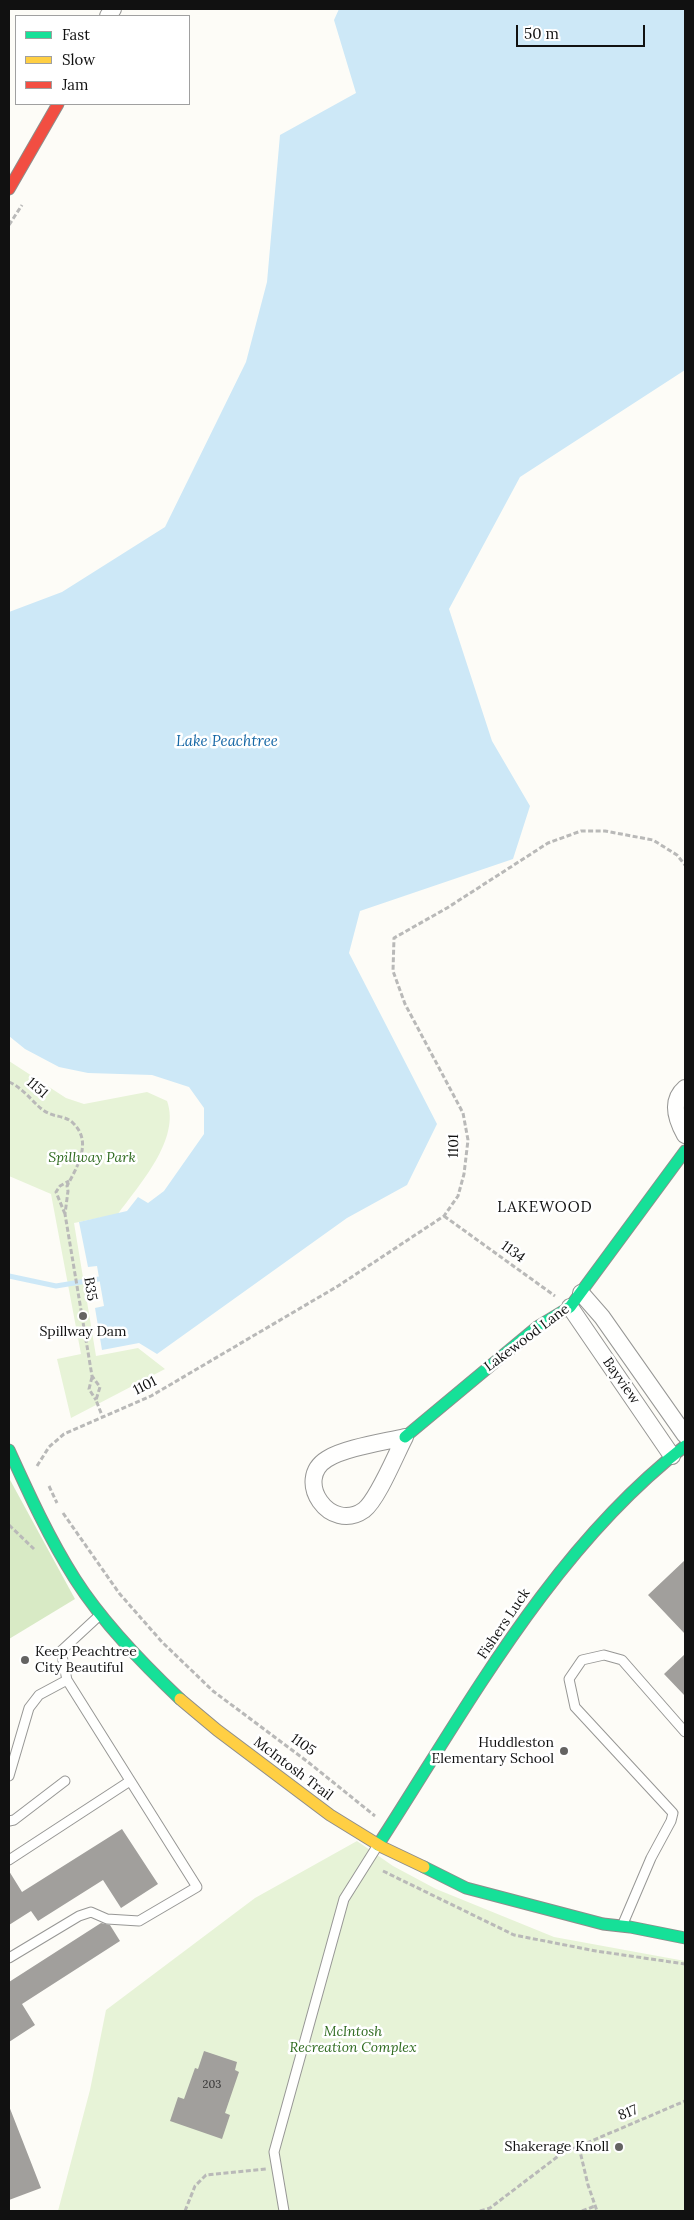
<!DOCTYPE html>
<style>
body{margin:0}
#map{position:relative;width:694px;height:2220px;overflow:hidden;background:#fdfcf7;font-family:Lora,serif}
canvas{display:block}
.frame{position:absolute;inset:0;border:10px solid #111;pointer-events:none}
.legend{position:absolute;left:15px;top:15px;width:175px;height:90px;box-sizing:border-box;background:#fff;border:1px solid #a0a0a0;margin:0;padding:6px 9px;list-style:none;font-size:15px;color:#111}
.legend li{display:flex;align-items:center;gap:10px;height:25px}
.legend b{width:25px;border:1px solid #a0a0a0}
.scale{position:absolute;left:516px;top:25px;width:129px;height:22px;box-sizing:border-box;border:2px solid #111;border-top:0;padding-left:6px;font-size:15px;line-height:18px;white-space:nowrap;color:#111;-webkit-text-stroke:4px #fff;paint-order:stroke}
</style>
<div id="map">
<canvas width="694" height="2220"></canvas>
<div class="frame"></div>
<ul class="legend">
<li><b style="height:6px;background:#16e098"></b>Fast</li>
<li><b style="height:6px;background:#ffcf43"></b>Slow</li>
<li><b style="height:6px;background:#f24e42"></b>Jam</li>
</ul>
<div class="scale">50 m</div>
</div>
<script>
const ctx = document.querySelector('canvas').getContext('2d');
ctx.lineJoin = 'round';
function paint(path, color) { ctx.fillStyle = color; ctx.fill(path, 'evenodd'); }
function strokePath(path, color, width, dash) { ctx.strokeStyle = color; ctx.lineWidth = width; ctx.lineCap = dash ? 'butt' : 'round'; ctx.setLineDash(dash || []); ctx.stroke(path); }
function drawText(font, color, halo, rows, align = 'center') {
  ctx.font = font + ' Lora,serif'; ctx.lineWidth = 5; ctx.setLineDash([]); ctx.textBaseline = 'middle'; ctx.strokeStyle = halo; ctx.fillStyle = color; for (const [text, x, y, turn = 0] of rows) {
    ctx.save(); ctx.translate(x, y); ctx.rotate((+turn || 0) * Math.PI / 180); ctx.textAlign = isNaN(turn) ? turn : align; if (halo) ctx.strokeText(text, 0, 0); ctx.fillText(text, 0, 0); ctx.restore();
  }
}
const green = new Path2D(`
 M9,1061L66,1098L84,1104L147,1092L167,1101C181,1139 139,1185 118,1214L74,1223L96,1356L138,1348L165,1369L71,1418L57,1359L81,1354L51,1194L9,1176Z
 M357,1841L393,1866L436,1889L554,1937L685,1961V2211H58L90,2090L106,2010L255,1898Z`);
const forest = new Path2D(`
 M9,1478L75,1599L9,1639Z`);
const water = new Path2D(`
 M339,9H685V370L520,477L449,609L492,741L530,806L513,859L360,911L349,953L437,1124L407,1185L347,1218L157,1354L139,1343L102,1350L95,1308L104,1306L97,1266L88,1267L79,1222L127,1211L138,1197L148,1203L164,1191L204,1134V1108L189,1087L152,1075L88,1073L59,1067L25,1049L9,1036V612L62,592L165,527L246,362L267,282L280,135L356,93L334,20Z`);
const stream = new Path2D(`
 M9,1276L56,1286L99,1279`);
const building = new Path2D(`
 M685,1560V1634L648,1595Z
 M685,1654V1696L664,1674Z
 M122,1829L158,1884L121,1908L103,1880L38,1921L31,1911L9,1925V1871L22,1892Z
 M101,1923L110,1925L120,1941L22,2004L35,2025L9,2042V1982Z
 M204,2051L237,2062L235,2070L239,2072L225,2113L230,2115L222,2139L170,2121L178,2097L184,2099L195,2068L198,2069Z
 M9,2106L41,2188L9,2200Z`);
const path = new Path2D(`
 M9,225L22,205
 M9,1082C27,1090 35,1107 48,1113C56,1117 66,1116 73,1123C93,1142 77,1167 67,1186L68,1191L65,1214L92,1376L100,1387L96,1400L103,1418
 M65,1214L56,1192L60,1186L69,1181
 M444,1216L555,1296
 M92,1377L89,1389L96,1400
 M37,1466L49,1447L64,1434L151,1396L338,1286L444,1216L458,1196L464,1174L468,1140L463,1113L405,1004L393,971L394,938L447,908L548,843L581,831H605L653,840L677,855L685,865
 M49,1486L57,1503
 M63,1513L119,1593L162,1642L213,1691L308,1762L375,1816
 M9,1525L34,1549
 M383,1871L514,1935L596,1951L685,1964
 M579,2147L588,2185L597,2211
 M185,2211L195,2186L206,2175L266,2169
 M480,2211L490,2208L561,2154L685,2101
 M582,2211L595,2206`);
const lane = new Path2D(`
 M9,1776L29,1708L39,1695L67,1680
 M9,1821L14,1820L65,1781
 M9,1860L130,1781
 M622,1926L651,1858L671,1821L673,1813L575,1707L569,1679L582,1660L604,1655L622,1660L685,1732
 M9,1958L79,1916L91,1912L107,1919L139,1921L197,1887L67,1680L61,1651L101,1614
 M284,2211L274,2152L344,1899L378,1845`);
const street = new Path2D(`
 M108,16L113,9
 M685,1088C670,1101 676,1119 685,1135
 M581,1293L602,1317L685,1435
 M570,1307L672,1456
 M405,1437C396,1454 378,1499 364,1510C330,1534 293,1480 327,1459C344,1448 384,1442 405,1437Z`);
const fast = new Path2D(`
 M405,1437L537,1327L570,1307L685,1151
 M9,1450C29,1494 49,1538 75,1579C103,1623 142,1663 180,1699
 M378,1845C468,1706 552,1549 685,1446
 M424,1867L466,1888L603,1924L630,1927L685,1938`);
const slow = new Path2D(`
 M180,1699L217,1730L330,1815L382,1847L424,1867`);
const jam = new Path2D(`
 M9,189L58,104`);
const markers = [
 [83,1316,5,"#646362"],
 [25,1660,5,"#646362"],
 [564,1751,5,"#646362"],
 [619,2147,5,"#646362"]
];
const numberNames = [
 ["203",212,2085]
];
const streetNames = [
 ["1151",37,1088,41],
 ["1101",454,1146,-89],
 ["1134",513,1252,36],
 ["B35",90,1289,81],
 ["Lakewood Lane",527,1338,-37],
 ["Bayview",621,1381,55],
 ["1101",145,1386,-27],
 ["Fishers Luck",504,1624,-56],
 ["1105",303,1745,36],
 ["McIntosh Trail",293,1769,37],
 ["817",628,2113,-21]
];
const parkNames = [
 ["Spillway Park",92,1158],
 ["McIntosh",353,2032],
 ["Recreation Complex",353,2048]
];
const poiNames = [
 ["Spillway Dam",83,1332,"center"],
 ["Keep Peachtree",35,1652,"left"],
 ["City Beautiful",35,1668,"left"],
 ["Huddleston",554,1743],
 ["Elementary School",554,1759],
 ["Shakerage Knoll",609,2147]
];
const waterNames = [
 ["Lake Peachtree",227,742]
];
const neighbourhoodNames = [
 ["LAKEWOOD",545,1208]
];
paint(green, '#e7f3d7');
paint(forest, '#d8eac5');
paint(water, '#cde8f7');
strokePath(stream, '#cde8f7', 5);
paint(building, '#a19f9c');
strokePath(lane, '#979795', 11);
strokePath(street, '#979795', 18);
strokePath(fast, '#8e8d8b', 13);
strokePath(slow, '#8e8d8b', 13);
strokePath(jam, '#8e8d8b', 13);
strokePath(path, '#b9b9b8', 3, [5, 2.5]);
strokePath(lane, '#fffffe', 9);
strokePath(street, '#fffffe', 16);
strokePath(fast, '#16e098', 11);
strokePath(slow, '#ffcf43', 11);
strokePath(jam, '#f24e42', 11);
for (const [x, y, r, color] of markers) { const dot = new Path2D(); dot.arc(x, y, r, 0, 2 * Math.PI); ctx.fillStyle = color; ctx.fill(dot); strokePath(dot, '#fff', 2); }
drawText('11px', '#353434', null, numberNames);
drawText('14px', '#111', '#fff', streetNames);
drawText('italic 14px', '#2f6b1f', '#fff', parkNames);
drawText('14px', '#111', '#fff', poiNames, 'right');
drawText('italic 15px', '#1768a6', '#fff', waterNames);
ctx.letterSpacing = '1px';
drawText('15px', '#111', '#fff', neighbourhoodNames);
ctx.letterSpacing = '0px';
</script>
